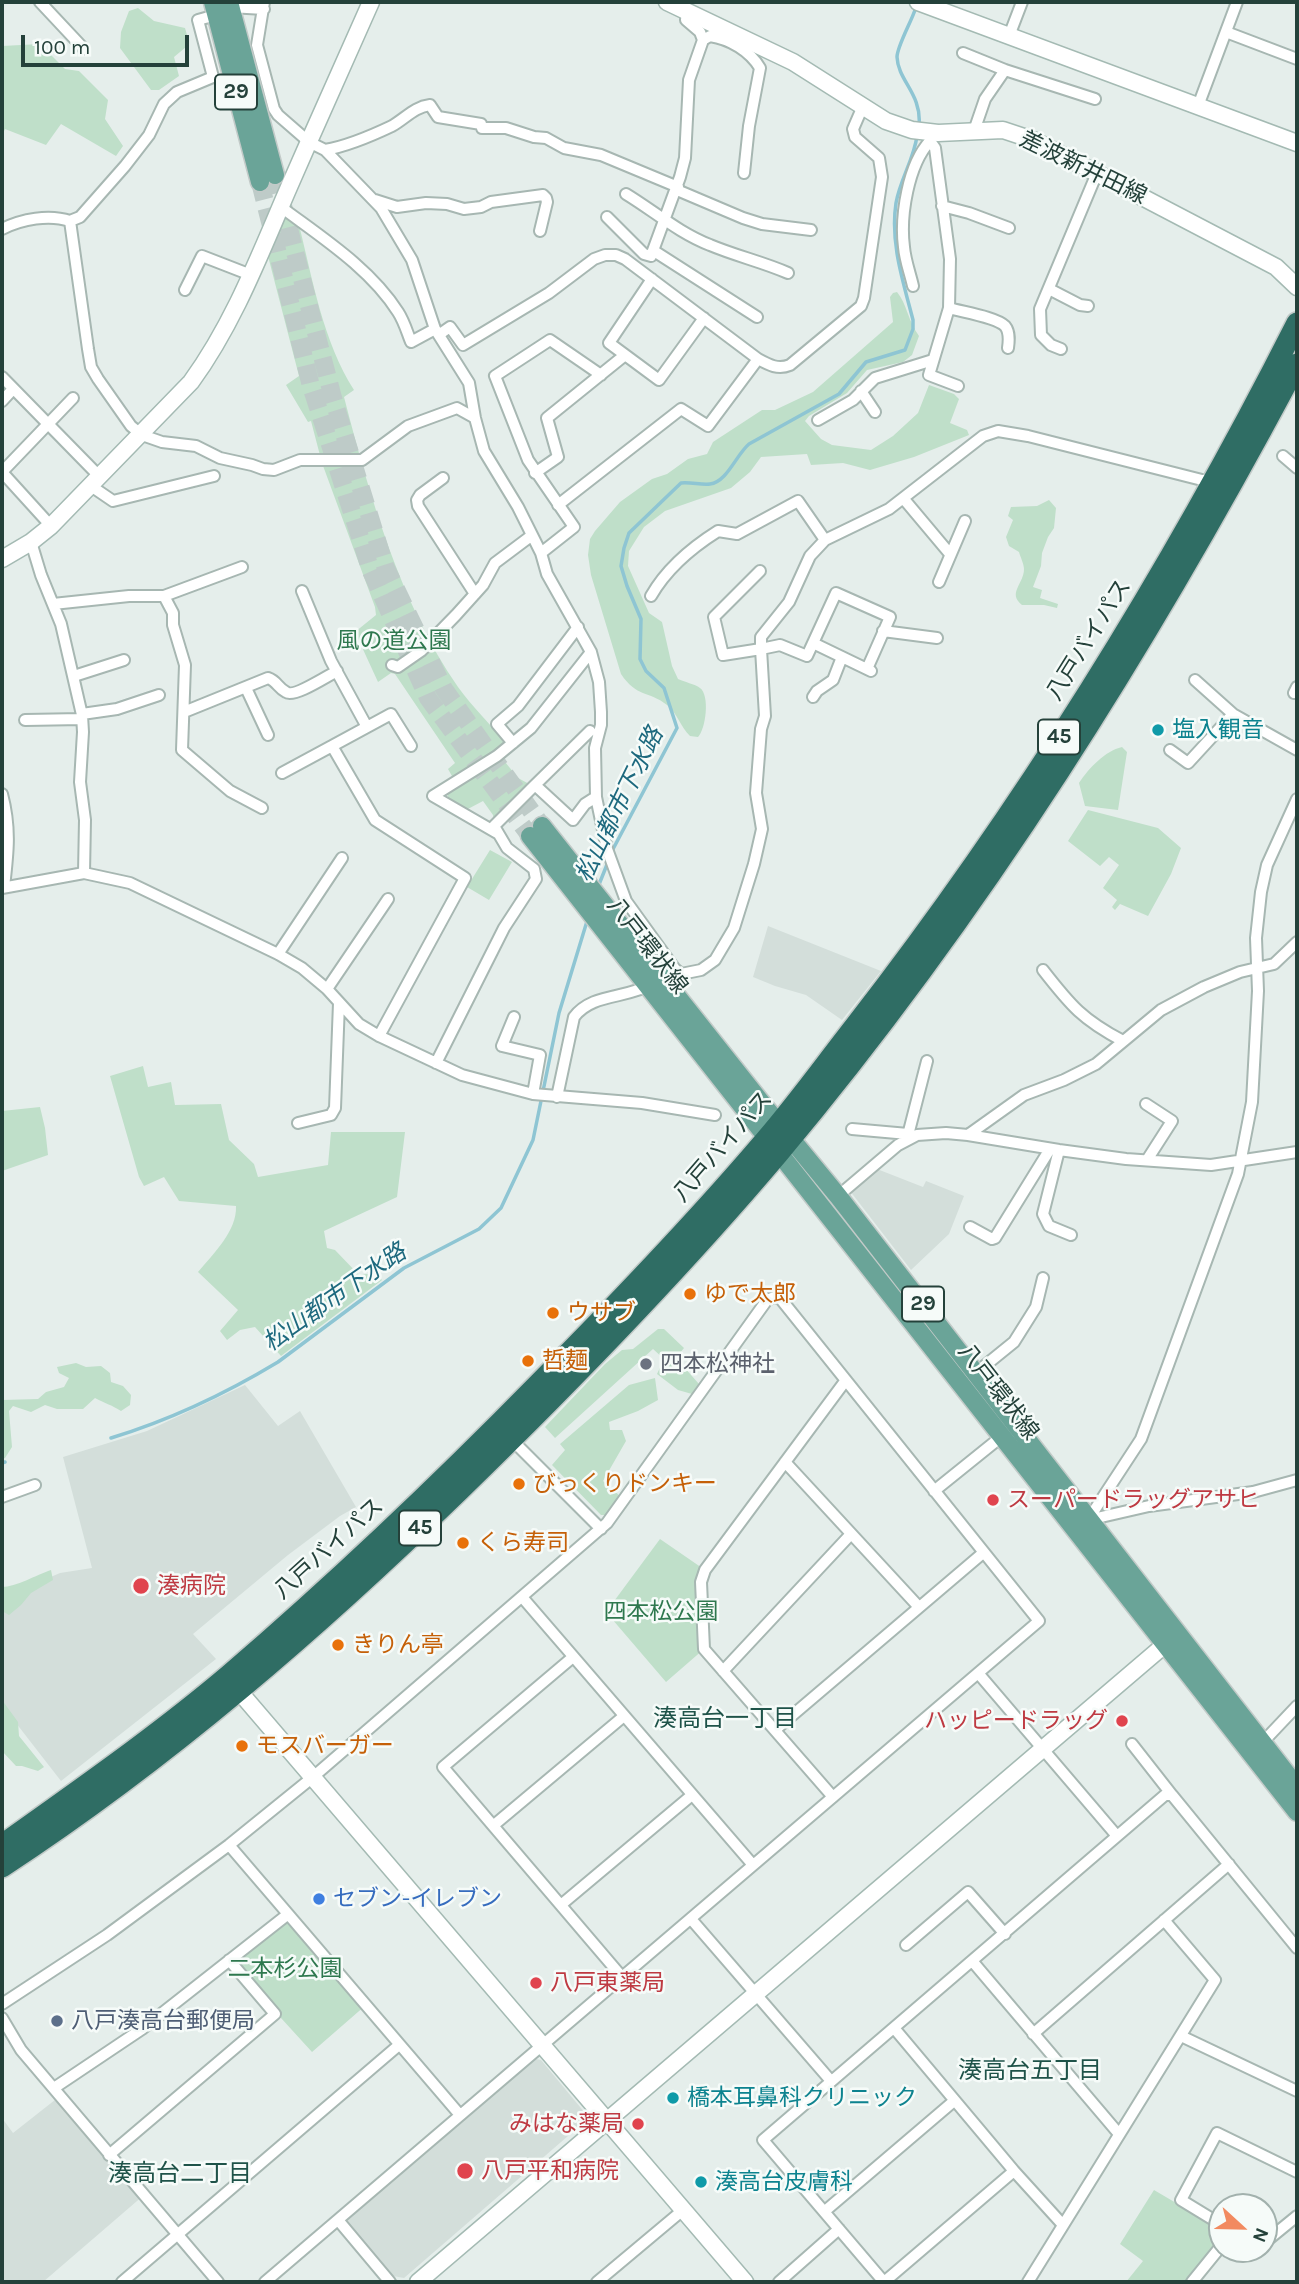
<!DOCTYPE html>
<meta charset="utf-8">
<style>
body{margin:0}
#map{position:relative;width:1299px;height:2284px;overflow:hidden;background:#e5eeeb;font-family:Karla,sans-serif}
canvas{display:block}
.frame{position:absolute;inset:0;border:4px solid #24413a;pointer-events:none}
.north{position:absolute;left:1208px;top:2193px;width:70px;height:70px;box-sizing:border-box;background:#f6fbf9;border:2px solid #a2b1ad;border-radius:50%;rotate:112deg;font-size:19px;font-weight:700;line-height:28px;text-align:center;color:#24413a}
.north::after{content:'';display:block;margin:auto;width:24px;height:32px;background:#f28a60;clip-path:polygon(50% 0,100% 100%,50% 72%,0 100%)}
.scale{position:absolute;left:21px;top:35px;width:168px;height:32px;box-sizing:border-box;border:4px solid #24413a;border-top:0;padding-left:9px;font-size:21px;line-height:24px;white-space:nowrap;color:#24413a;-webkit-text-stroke:5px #f6fbf9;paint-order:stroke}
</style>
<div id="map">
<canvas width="1299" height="2284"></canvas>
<div class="frame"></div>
<div class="north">N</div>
<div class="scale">100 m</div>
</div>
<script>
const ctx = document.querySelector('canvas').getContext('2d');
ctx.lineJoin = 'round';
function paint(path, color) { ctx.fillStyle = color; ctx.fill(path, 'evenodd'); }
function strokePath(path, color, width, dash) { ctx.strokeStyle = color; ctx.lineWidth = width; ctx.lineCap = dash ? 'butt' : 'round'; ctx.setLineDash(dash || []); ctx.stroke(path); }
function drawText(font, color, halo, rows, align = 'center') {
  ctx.font = font + ' Karla,"Noto Sans JP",sans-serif'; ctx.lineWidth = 5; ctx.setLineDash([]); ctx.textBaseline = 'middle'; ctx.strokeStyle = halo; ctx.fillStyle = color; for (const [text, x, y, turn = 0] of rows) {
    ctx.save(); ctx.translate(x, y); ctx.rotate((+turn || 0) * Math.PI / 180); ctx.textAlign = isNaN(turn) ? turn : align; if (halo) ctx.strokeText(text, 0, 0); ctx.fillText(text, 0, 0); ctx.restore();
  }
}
const built = new Path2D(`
 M768,926L881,971L842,1020L806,995L775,986L753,977Z
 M877,1169L923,1187L926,1181L964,1196L949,1234L911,1270L850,1191Z
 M245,1385L278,1426L300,1411L356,1507L340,1516L288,1555L193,1634L216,1659L61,1781L2,1705V1598L60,1573L92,1568L63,1457L147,1431Z
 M536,2059L541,2060L585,2113L583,2123L404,2278L393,2276L346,2220Z
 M60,2096L144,2195L43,2282H2V2118L13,2133Z`);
const green = new Path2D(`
 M138,8L154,21L185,28L187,35L186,47L174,57L179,76L159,90H151L120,48L121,32L129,11Z
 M40,44L65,69L79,71L108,100L105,119L123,146L116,156L61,124L46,145L5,129L2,135V46Z
 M284,217L299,225C313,281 323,341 354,390L344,397C369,494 400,603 458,687C472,707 491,724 506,744L497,752L518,778L531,785L494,822L493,815L483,801L466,810L449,802L447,793L457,785L448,769L455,763L395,674L391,673L378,682L355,632L376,615L375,607L322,463L311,421L308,422L286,385L299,376L268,256Z
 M897,292C907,304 908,321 919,336L912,355L903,362L867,370L847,393L809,416L805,421L821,439L832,445L871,450L893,436L918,413L929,385L954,394L959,399L950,423L967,430L969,435L914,457L870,470L843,463L811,465L807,454L761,457L750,472L731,488L665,511L644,527L629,551L628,566L649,613L662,622L672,666L678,679C684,682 695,684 700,688C710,695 706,729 698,737L690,736C680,726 678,714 667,705C648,690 637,698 621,674L591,575L588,555L590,539L595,531L620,502L652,479L667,474L688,459L707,454L713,442L762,410H775L813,392L893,322L890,297L893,293Z
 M1049,500L1056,508L1054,528L1048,537L1042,553L1041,566L1033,587L1042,590L1040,598L1058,604L1057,608L1044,605H1022C1007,593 1024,584 1024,569C1024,564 1020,556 1019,552L1009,546L1006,537L1013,520L1008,516L1011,507L1037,506Z
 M1122,747L1127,752L1118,810L1085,806L1079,783C1089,768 1105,751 1122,747Z
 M1088,810L1158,828L1181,848L1171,874L1148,916L1120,904L1115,910L1112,907L1117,900L1103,888L1119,865L1109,857L1100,866L1068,841Z
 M490,850L512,862L489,900L467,887Z
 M143,1066L148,1087L171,1082L175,1105L221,1104L229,1140L254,1164L258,1177L328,1165L331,1132H405L397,1197L324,1231L327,1248L335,1250L359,1275L375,1273L382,1280L281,1356L255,1327L240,1330L227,1340L220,1331L238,1310L198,1272C214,1253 237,1231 236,1206L179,1201L164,1177L144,1186L139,1177L110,1076Z
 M40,1107L45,1128L48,1155L2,1171V1111Z
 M658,1329H664L684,1348L676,1358L699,1384L692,1394L678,1390L657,1374L664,1359L653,1349L555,1438L545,1427L605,1364L622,1350L633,1349Z
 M76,1363L86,1367L101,1366L110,1373L111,1382L123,1386L131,1395L130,1405L121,1411C112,1405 104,1403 95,1398L83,1409H57L45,1405L31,1412L13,1406L9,1411L12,1447L5,1458L2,1459V1400L38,1399L46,1392L64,1387L69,1378L59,1373L57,1367Z
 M655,1378L658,1400L638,1411L609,1422L610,1430H622L626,1441L603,1481L620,1496L606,1515H601L552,1465L565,1450L560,1444L629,1385Z
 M660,1539L705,1570L704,1649L666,1682L606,1612Z
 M51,1570L53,1580L31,1593L21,1605L9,1615L2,1611V1587C16,1587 36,1575 51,1570Z
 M2,1700L18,1722L19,1736L44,1767L38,1771L22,1766H16L2,1751Z
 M287,1915L366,2005L312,2052L229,1961Z
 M1154,2190L1222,2230V2237L1185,2282H1126L1143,2261L1120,2244Z`);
const stream = new Path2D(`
 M915,10C911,22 897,47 897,57C898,81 922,94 919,125
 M612,851L677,728L664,688L646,671L640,659L641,619L627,586L621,566L624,548L629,533L681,483C691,482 701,485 710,484C727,482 736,455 749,444L839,394L866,362L905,350L913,329V320C903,281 890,243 896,203C900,180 914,159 917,136
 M598,887L608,862
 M111,1438C170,1420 225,1394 278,1362L404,1268L479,1229L501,1208L533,1140L559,1013L588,918
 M2,1463L5,1462`);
const primaryTunnel = new Path2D(`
 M275,175L333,398L385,566L444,689L542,826
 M260,182L311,386L371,571L428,698L530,836`);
const street = new Path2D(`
 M40,2L84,49
 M264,2L257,45L274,109L278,115L309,142L325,150L381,208L412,260L435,329L469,383L475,418L484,451L518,507L541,553L547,574L591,652L599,682L601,712V725L595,748L596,797L607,849L626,901L675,969
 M230,7L264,9
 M216,15L198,20L213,77L177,92L164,104L149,135L125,166L80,217L70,221L88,349L91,367L98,379L131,426L142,435L162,442L196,446L220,458L252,465L263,469L274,470L300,460H362L408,426L457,408L475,418
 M1226,32L1297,59
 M1009,36L1022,2
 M703,40L710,36C730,39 750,51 760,68L749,126L744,173
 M963,53L1005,70L1095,99
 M1198,106L1237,2
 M974,131L985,99L1005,70
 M929,132L930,141L935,148L950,259L949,308L929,375L958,386
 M325,150C348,146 371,136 392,126C406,118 414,107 430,105L438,117L481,124L482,128H506L534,137L546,138L564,148L601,155L678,187
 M677,190L743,218L762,224L811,230
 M626,194C654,211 679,233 710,245C736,256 763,262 788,273
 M375,200L397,207L426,203L447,204L464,209L481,207L491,202L543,195L546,198L547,202L540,231
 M942,206L969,213L1009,228
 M281,207C321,237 370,268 398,312C404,321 407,332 411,342L435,329
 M607,217L644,254L651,256L680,177L685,158L689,80L703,40L700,32L686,20L687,11
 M2,229C22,219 49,214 70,221
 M654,251L757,317
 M652,279L609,343L659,380L704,318
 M913,286C910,273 905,260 904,247C900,216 908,165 930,141
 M1049,289L1080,305L1088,306
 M185,290L202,256L251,275
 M949,308C962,312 996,317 1005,326C1010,332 1009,341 1008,348
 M440,334L450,327L463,345L549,293L594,259L605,255H616L625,259L758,359C769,365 778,370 790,365L861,306L864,298L882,177L879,158L855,137L853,129L863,106
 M1061,349L1051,345L1041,335L1040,309L1097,173
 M2,377L100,477
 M861,391L875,412
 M2,401L13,389
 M818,420L853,400L875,378L933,360
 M1283,456L1297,468
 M2,472L73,398
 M2,472L51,526
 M535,473L558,457L547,418L625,355
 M443,478L420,495L417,500L418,506L475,594
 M91,486L113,501L214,476
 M903,498L950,554
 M558,505L681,409L708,426L758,359
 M31,542L41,575L61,624L82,715L83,732L80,782L85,820L84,873
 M541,553L574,527L528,460L495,376L550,340L601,375
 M760,571L714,617L723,655L761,649V637L789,602L810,556L825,540L889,509L983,436L998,431L1028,436L1202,480L1215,481
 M939,582L965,521
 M302,591L331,661L367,727
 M164,596L173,613V625L185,665L182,750L230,791L262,808
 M651,596C667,568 691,548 718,531L737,534L798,501L825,540
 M53,604L129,596H164L242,567
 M883,631L937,638
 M813,643L836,593L890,617L867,669
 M392,665L398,667L421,651L456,615L483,585L495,563L531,536
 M74,676L124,660
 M1195,680L1233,714L1297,750
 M246,688L268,735
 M1294,693L1297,687
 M813,697L817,691L833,680L842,657
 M184,712L268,678C277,681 278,688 286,692C294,698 327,676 337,671
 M82,714L117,709L159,695
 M25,720L82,719
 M513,743L497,724L518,706L578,627
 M1170,750L1188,763L1233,714
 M282,773L332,746
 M535,785L590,731
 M2,794C11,828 8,853 4,887
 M497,833L433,796L497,756L531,728L591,652
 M2,888L84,873L130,883L278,954L302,968L327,989L359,1024L379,1036L462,1075L533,1094L642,1103L715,1115
 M278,954L342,858
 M1043,970C1071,1006 1083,1020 1123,1041
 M669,974L675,969L681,974L701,970L715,960L734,928L754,864L762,829L756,793L761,729L765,716L761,649L780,645L807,656L813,643L871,671
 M327,989L388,899
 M514,1017L502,1046L540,1055L533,1094
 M379,1036L465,878L375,820L332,746L391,714L411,746
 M436,1063L504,928L536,879L534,869L507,848L494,826L535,785L573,820L585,804L596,797
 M557,1097L574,1017C592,993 626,999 652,984
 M1146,1104L1172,1121L1147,1160
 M298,1123L331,1115L335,1108L339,1003
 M852,1129L908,1134
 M968,1135L1024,1095L1064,1080L1096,1064L1161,1010L1204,987L1240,972L1274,964L1297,942
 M907,1139L927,1061
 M1059,1150L1043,1214L1049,1226L1071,1235
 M838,1196L898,1145L917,1135L946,1133L968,1135L1059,1150L1126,1159L1211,1165L1297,1152
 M970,1227L992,1239L995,1238L1050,1149
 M977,1372L1014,1342L1036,1307L1043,1278
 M512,1440L601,1529
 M785,1462L918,1606
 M934,1491L1001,1437
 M2,1497L35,1485
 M1088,1520L1141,1439L1238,1174L1252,1102L1258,991L1256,938L1261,892L1267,865L1297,799
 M1088,1520L1149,1506L1253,1492L1297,1480
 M522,1597L753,1865
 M573,1657L443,1767L622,1977
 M723,1671L851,1534
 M978,1673L1117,1836
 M775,1730L983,1553
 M1262,1743L1297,1706
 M1132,1744L1172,1795
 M833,1797L704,1649L701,1582L705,1570L846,1380
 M494,1825L624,1716
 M229,1845L460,2115
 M562,1904L692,1795
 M691,1919L831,2081
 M906,1945L968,1892L1005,1934
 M973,1962L1119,2134
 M2,2004L107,1935L229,1845L313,1777L607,1523L767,1300L774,1297L780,1298L1039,1621L265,2282
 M2,2018L21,2050L218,2282
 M894,2028L1014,2171L1063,2225
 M1033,2034L1229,1864
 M1181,2036L1297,2091
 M54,2088L142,2029L287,1915
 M109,2155L275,2014L229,1960
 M825,2211L954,2101
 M338,2220L390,2282
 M1222,2225L1181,2200L1217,2133L1297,2172
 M1264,2243L1297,2216
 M122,2282L399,2045
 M597,2282L683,2210
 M779,2282L839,2229
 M884,2282L763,2140L1165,1795H1172L1297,1948
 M884,2282L1014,2171
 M1028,2282L1215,1980L1164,1920
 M1192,2282L1222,2245`);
const secondary = new Path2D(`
 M667,2L793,62L886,121L912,130L938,133L1003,130L1033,140L1276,267L1297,287
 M918,2L1297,143
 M2,559L31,542L51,526L191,382C234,323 260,254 289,187C316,125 344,63 371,2
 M232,1683L745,2282
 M418,2282L1175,1636`);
const primary = new Path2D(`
 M213,2L260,182
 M229,2L275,175
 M542,826L764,1106L838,1196L1297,1787
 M530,836L1297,1812`);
const highway = new Path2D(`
 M2,1845C79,1790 157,1736 229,1675C337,1582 440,1484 539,1383C618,1303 695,1223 767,1138C798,1102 826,1063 855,1026C1025,807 1172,570 1297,323
 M2,1867C167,1759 318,1628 460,1490C570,1383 678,1272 778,1154C981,912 1149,643 1297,364`);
const markers = [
 [1158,730,7,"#0f9aa8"],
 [690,1294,7,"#e8710a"],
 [553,1313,7,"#e8710a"],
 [528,1361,7,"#e8710a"],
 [646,1364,7,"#6b7280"],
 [519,1484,7,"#e8710a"],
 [993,1500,7,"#e0444e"],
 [463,1543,7,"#e8710a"],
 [141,1586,9,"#e0444e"],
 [338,1645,7,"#e8710a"],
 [1122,1721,7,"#e0444e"],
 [242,1746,7,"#e8710a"],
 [319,1899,7,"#3f7fe0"],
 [536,1983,7,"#e0444e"],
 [57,2021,7,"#5c6f8a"],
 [673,2098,7,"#0f9aa8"],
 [638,2124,7,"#e0444e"],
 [465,2171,9,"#e0444e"],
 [701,2182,7,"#0f9aa8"]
];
const shields = [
 [236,92,42],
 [1059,737,42],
 [923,1304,42],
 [420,1528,42]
];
const shieldNames = [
 ["29",236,92],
 ["45",1059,737],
 ["29",923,1304],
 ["45",420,1528]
];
const streetNames = [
 ["差波新井田線",1083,168,26],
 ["八戸バイパス",1089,640,-58],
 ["八戸環状線",647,946,52],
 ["八戸バイパス",723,1147,-49],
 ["八戸環状線",998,1392,52],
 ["八戸バイパス",329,1549,-42]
];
const parkNames = [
 ["風の道公園",394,641],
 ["四本松公園",661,1612],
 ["二本杉公園",285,1969]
];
const cultureNames = [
 ["塩入観音",1172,730],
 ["橋本耳鼻科クリニック",687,2098],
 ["湊高台皮膚科",715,2182]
];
const foodNames = [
 ["ゆで太郎",704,1294],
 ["ウサブ",567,1313],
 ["哲麺",542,1361],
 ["びっくりドンキー",533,1484],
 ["くら寿司",477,1543],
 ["きりん亭",352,1645],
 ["モスバーガー",256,1746]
];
const worshipNames = [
 ["四本松神社",660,1364]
];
const healthNames = [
 ["スーパードラッグアサヒ",1007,1500],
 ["湊病院",157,1586],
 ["ハッピードラッグ",1108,1721,"right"],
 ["八戸東薬局",550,1983],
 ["みはな薬局",624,2124,"right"],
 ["八戸平和病院",481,2171]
];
const shopNames = [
 ["セブン-イレブン",333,1899]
];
const serviceNames = [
 ["八戸湊高台郵便局",71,2021]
];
const waterNames = [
 ["松山都市下水路",620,805,-64],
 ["松山都市下水路",335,1298,-35]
];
const neighbourhoodNames = [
 ["湊高台一丁目",725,1719],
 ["湊高台五丁目",1030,2071],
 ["湊高台二丁目",180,2174]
];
paint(built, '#d3deda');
paint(green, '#bfdfc9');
strokePath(stream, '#8ec5d3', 3.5);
strokePath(primaryTunnel, '#becbc8', 18, [18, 9]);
strokePath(street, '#a7b7b2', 14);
strokePath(secondary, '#a4bab3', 19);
strokePath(primary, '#c2cac8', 21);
strokePath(highway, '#c2cac8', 24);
strokePath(street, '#fff', 10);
strokePath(secondary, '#fff', 16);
strokePath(primary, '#6aa498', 18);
strokePath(highway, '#2f6d64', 21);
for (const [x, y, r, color] of markers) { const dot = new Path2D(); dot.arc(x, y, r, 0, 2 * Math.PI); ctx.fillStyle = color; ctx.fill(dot); strokePath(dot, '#f6fbf9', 2.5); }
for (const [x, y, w] of shields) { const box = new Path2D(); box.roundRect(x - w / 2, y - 17.5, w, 35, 5); ctx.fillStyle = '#f6fbf9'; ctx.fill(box); strokePath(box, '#24413a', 2); }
drawText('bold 21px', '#24413a', null, shieldNames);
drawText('23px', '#24413a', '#f6fbf9', streetNames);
drawText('23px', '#2e784e', '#f6fbf9', parkNames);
drawText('23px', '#0d838f', '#f6fbf9', cultureNames, 'left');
drawText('23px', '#c56008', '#f6fbf9', foodNames, 'left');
drawText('23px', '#5b616d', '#f6fbf9', worshipNames, 'left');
drawText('23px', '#be3a42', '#f6fbf9', healthNames, 'left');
drawText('23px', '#366cbe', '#f6fbf9', shopNames, 'left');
drawText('23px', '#4e5e75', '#f6fbf9', serviceNames, 'left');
drawText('italic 24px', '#1d697e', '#f6fbf9', waterNames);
drawText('24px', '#1f5349', '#f6fbf9', neighbourhoodNames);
</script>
